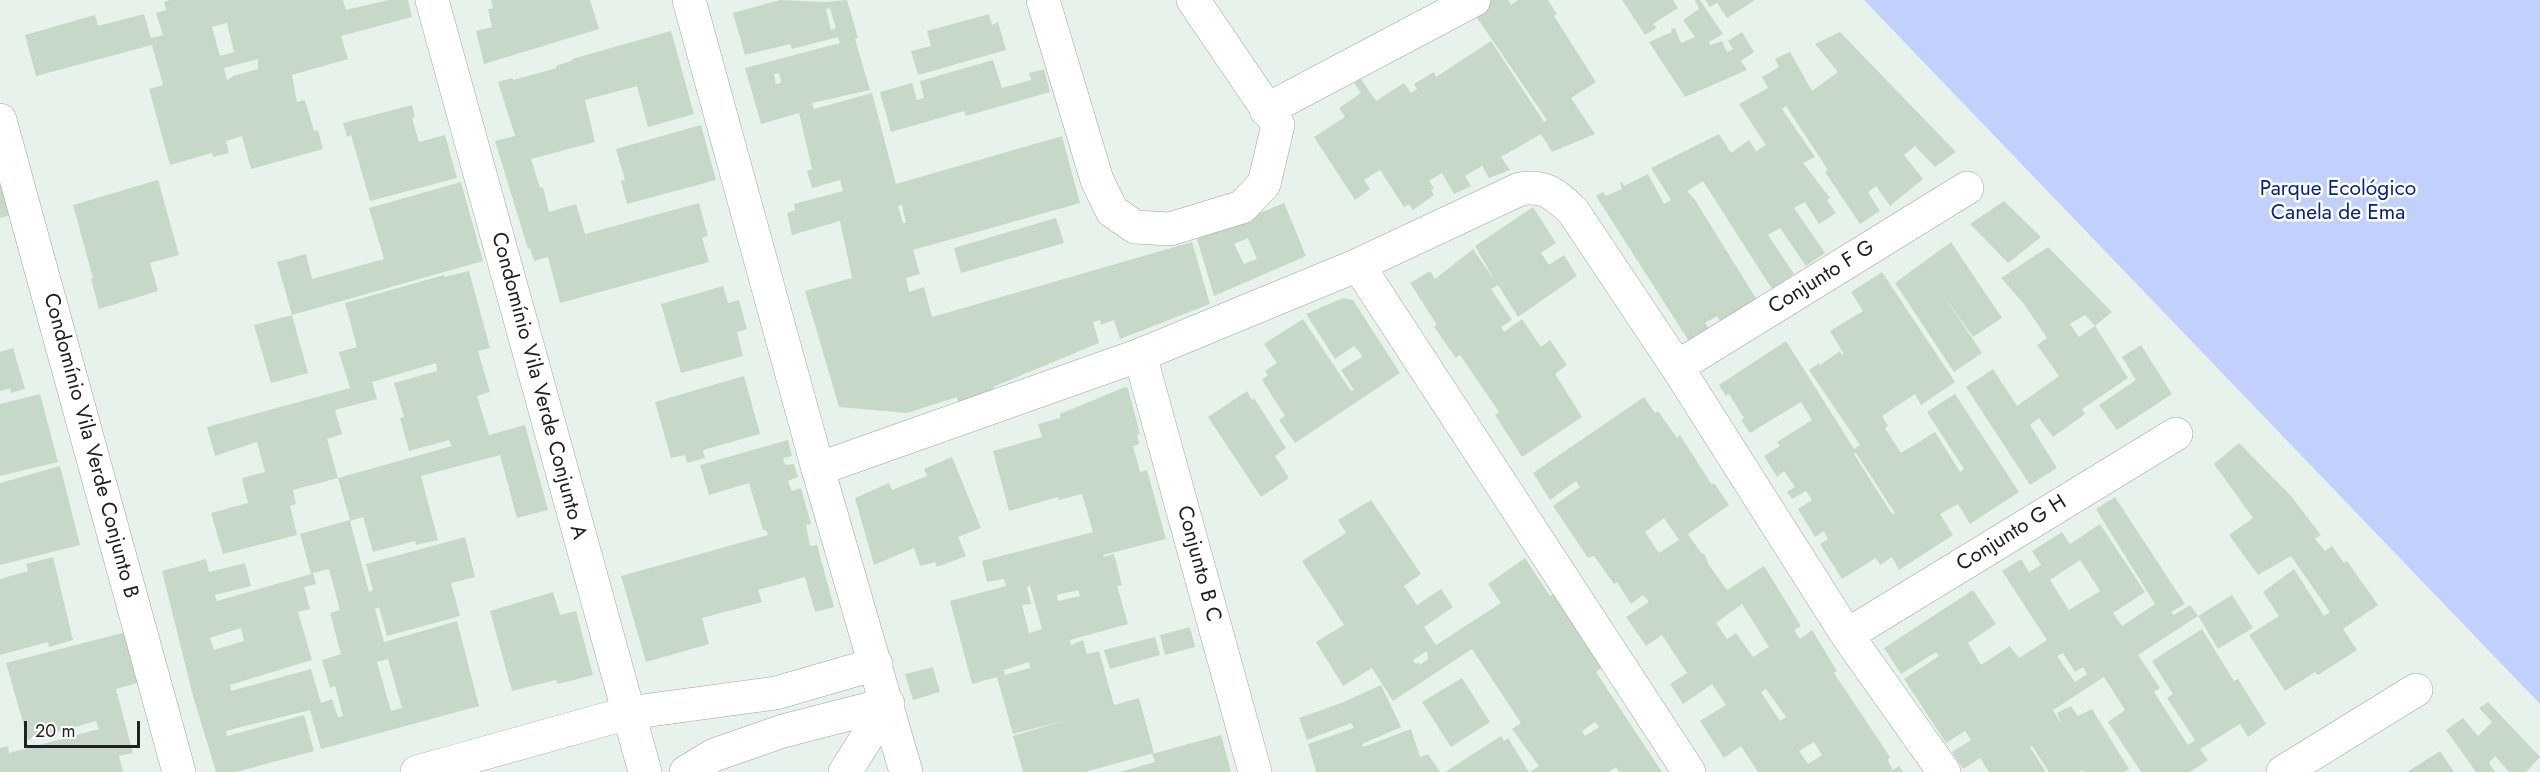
<!DOCTYPE html>
<meta charset="utf-8">
<style>
body{margin:0}
#map{position:relative;width:2540px;height:772px;overflow:hidden;background:#e7f2eb;font-family:Jost,sans-serif}
canvas{display:block}
.scale{position:absolute;left:24px;top:721px;width:116px;height:27px;box-sizing:border-box;border:3px solid #212121;border-top:0;padding-left:8px;font-size:18px;line-height:21px;white-space:nowrap;color:#212121;-webkit-text-stroke:4px #fff;paint-order:stroke}
</style>
<div id="map">
<canvas width="2540" height="772"></canvas>
<div class="scale">20 m</div>
</div>
<script>
const ctx = document.querySelector('canvas').getContext('2d');
ctx.lineJoin = 'round';
function paint(path, color) { ctx.fillStyle = color; ctx.fill(path, 'evenodd'); }
function strokePath(path, color, width, dash) { ctx.strokeStyle = color; ctx.lineWidth = width; ctx.lineCap = dash ? 'butt' : 'round'; ctx.setLineDash(dash || []); ctx.stroke(path); }
function drawText(font, color, halo, rows, align = 'center') {
  ctx.font = font + ' Jost,sans-serif'; ctx.lineWidth = 5; ctx.setLineDash([]); ctx.textBaseline = 'middle'; ctx.strokeStyle = halo; ctx.fillStyle = color; for (const [text, x, y, turn = 0] of rows) {
    ctx.save(); ctx.translate(x, y); ctx.rotate((+turn || 0) * Math.PI / 180); ctx.textAlign = isNaN(turn) ? turn : align; if (halo) ctx.strokeText(text, 0, 0); ctx.fillText(text, 0, 0); ctx.restore();
  }
}
const park = new Path2D(`
 M1864,0H2540V704Z`);
const building = new Path2D(`
 M170,0H343L346,10L388,0H408L412,17L341,36L348,59L292,75L297,102L305,100L314,131L318,130L323,149L251,169L242,136L226,141L229,153L213,157L212,153L170,165L149,89L163,85L152,45L36,76L25,35L95,15L98,26L144,14L151,38L163,35L156,13L166,10L164,2ZM227,23L234,52L220,56L212,27ZM258,59V69L233,76L227,80L224,68Z
 M491,0H590L599,29L484,64L476,31L492,27L488,9L493,8Z
 M780,0L825,2L847,0L858,38L855,39L870,90L812,103L814,109L872,93L896,184L1062,136L1080,203L913,250L920,274L906,278L909,292L924,287L932,317L1192,242L1210,304L1120,339L1114,320L1101,325L1100,320L1093,322L1099,343L993,387L995,391L959,406L957,397L907,413L839,407L805,291L852,278L840,221L792,235L787,213L795,210L794,204L843,191L840,180L812,188L807,171L812,169L799,113L761,124L745,68L840,43L838,37L792,49L790,44L745,55L733,13ZM830,8L836,28L831,30L826,9ZM779,73L781,83L776,84L774,74ZM902,205L906,223H903L898,206Z
 M1484,0H1508L1511,5L1518,0H1548L1557,14L1554,16L1596,82L1571,98L1595,134L1552,152L1541,134L1501,157L1510,170L1489,178L1482,166L1465,176L1471,186L1454,194L1442,173L1429,181L1434,188L1431,190L1434,195L1413,210L1409,204L1404,207L1380,170L1364,180L1370,189L1355,200L1314,137L1345,117L1339,108L1361,93L1354,83L1361,79L1376,101L1404,83L1411,93L1417,89L1414,84L1434,72L1436,77L1491,41L1544,122L1547,120L1471,9Z
 M1622,0H1673L1678,8L1653,24L1657,28L1645,35Z
 M1695,0H1700L1723,34L1709,42L1710,45L1722,41L1727,52L1733,49L1728,41L1742,32L1754,52L1741,61L1747,70L1685,97L1649,42L1672,32L1671,29L1675,28L1681,43L1695,37L1683,20L1699,9Z
 M1705,0H1755L1727,18L1717,3L1710,7Z
 M989,14L992,25L998,22L1006,50L918,75L911,51L931,46L927,31Z
 M671,31L694,114L648,127L637,86L585,100L595,142L531,159L540,188L543,187L549,212L576,204L585,234L699,203L708,236L702,238L709,262L560,303L548,257L534,261L530,248L528,249L495,141L515,136L498,82L512,78L513,80L557,68L556,66L573,60L572,59Z
 M1840,32L1956,152L1935,167L1915,146L1904,155L1923,179L1890,206L1876,186L1868,192L1880,211L1860,224L1825,172L1828,170L1786,106L1782,109L1815,157L1803,163L1830,198L1827,200L1836,213L1819,224L1805,202L1794,208L1825,253L1806,266L1780,228L1768,235L1794,274L1772,289L1703,181L1687,191L1695,200L1757,300L1722,324L1717,316L1705,323L1711,332L1692,346L1596,196L1603,192L1606,196L1622,189L1620,183L1622,182L1624,186L1648,174L1664,204L1671,200L1651,168L1719,134L1731,153L1749,140L1756,151L1766,145L1739,104L1768,88L1762,77L1779,67L1775,59L1790,52L1812,91L1838,72L1815,44Z
 M993,60L1002,88L1031,80L1029,73L1044,69L1050,92L966,116L964,111L891,132L880,92L912,83L917,100L924,98L920,81Z
 M412,105L415,117L412,118L419,142L445,135L457,178L370,201L351,135L347,137L343,123Z
 M701,125L716,180L627,204L621,181L625,180L616,149Z
 M0,175L11,215L0,218Z
 M158,180L179,255L150,263L158,291L99,309L91,279L93,278L73,205Z
 M461,182L483,261L292,315L308,373L271,383L254,325L292,315L277,262L306,254L312,279L384,259L369,208Z
 M2004,201L2041,237L2008,263L1970,224Z
 M1284,203L1306,256L1214,296L1197,239ZM1248,238L1257,259L1244,264L1234,244Z
 M1533,207L1556,243L1541,253L1549,265L1564,255L1577,276L1518,317L1498,285L1491,289L1512,320L1501,327L1504,332L1522,319L1541,347L1550,340L1567,365L1555,374L1582,417L1522,457L1495,415L1499,412L1460,355L1456,358L1434,327L1437,325L1410,283L1430,271L1435,279L1473,249L1495,281L1475,246Z
 M1056,218L1064,243L961,273L954,248Z
 M1951,242L2002,318L1973,337L1942,293L1982,353L1954,372L1895,283Z
 M2048,247L2112,312L2095,326L2085,315L2070,324L2079,337L2095,326L2128,378L2082,409L2085,414L2053,437L2039,418L2030,425L2057,468L2030,485L1966,387L1993,369L2017,406L2059,376L2037,345L2047,338L2024,304L2001,278Z
 M469,271L490,348L478,351L490,392L477,396L489,435L525,425L548,510L517,518L500,455L421,476L438,540L416,545L415,541L373,552L363,517L350,521L369,592L373,590L366,564L465,537L475,577L451,583L460,616L387,636L379,607L375,609L384,642L457,621L479,706L321,749L310,710L241,727L226,731L227,736L304,715L314,751L236,772H216L193,696L162,571L206,559L209,572L245,563L251,586L215,595L217,601L311,574L300,534L350,520L338,478L293,490L296,504L290,506L297,535L223,554L211,513L248,503L242,478L265,472L257,442L215,456L207,427L350,388L339,352L357,347L345,303L444,275V277ZM436,363L437,371L394,383L404,417L400,418L409,451L449,440L452,446L338,478L327,439L342,434L335,410L377,399L372,382ZM329,569L340,610L330,613L341,654L322,660L330,688L335,686L343,716L338,717L332,699L321,703L311,669L231,691L230,685L312,660L298,612L310,609L304,587L316,584L313,573ZM241,628L244,641L214,650L210,638ZM388,659L402,708L391,711L377,662Z
 M1882,272L1955,382L1921,405L1915,394L1882,416L1888,426L1885,428L1901,453L1935,432L1960,472L1964,469L1927,412L1955,394L2019,492L1970,524L1958,504L1940,514L1953,535L1899,570L1892,557L1880,565L1876,558L1842,579L1820,544L1828,539L1824,531L1815,537L1798,509L1812,500L1806,491L1792,499L1787,492L1795,487L1784,471L1777,477L1764,456L1780,446L1777,442L1812,420L1801,402L1750,433L1741,420L1744,418L1729,394L1726,396L1719,385L1786,341L1854,449L1860,445L1809,370L1819,363L1820,365L1840,351L1842,355L1844,354L1830,331L1863,311L1851,292ZM1856,453L1887,501L1895,513L1892,514L1854,454Z
 M723,286L728,303L739,300L747,329L737,332L743,356L681,373L661,304Z
 M1343,298L1353,300L1400,373L1295,443L1279,420L1285,416L1262,380L1268,375L1265,371L1277,363L1264,344L1303,319L1351,391L1354,390L1341,370L1362,357L1361,354L1354,346L1335,359L1306,314Z
 M2141,345L2172,394L2117,430L2099,405L2136,380L2122,357Z
 M13,348L25,389L11,393L10,388L0,391V352Z
 M744,376L760,434L703,450L705,458L687,463L685,455L671,458L655,402Z
 M1125,387L1128,388L1140,434L1137,435L1139,444L1133,446L1140,472L1147,470L1166,539L1103,555L1104,557L1114,554L1122,585L1117,586L1128,624L1070,640L1071,645L1083,640L1087,654L1099,651L1114,705L1139,698L1154,753L1085,772H1023L1013,736L1067,720L1013,734L997,677L972,684L950,601L1006,586L1004,579L987,582L982,561L1093,532L1082,494L1059,500L1058,497L1009,511L993,451L1042,437L1038,424L1060,418V414ZM1030,586L1042,629L1029,633L1022,605L1031,604L1027,587ZM1078,590L1080,596L1058,601L1057,595ZM1029,662L1030,668L1005,675L1004,670Z
 M1247,391L1252,400L1254,398L1286,448L1275,456L1289,478L1261,497L1208,417Z
 M40,394L58,462L0,476V404Z
 M1644,397L1655,413L1658,411L1677,438L1680,435L1712,485L1714,483L1729,505L1688,534L1702,554L1704,553L1709,565L1727,590L1764,566L1801,626L1794,630L1800,639L1812,630L1837,671L1834,673L1890,757L1888,759L1889,763L1893,770L1899,766L1903,772H1758L1741,746L1724,758L1700,721L1726,705L1712,684L1683,704L1670,684L1687,673L1662,635L1646,646L1626,617L1649,602L1643,595L1631,604L1617,582L1614,584L1594,556L1588,558L1553,506L1580,487L1576,481L1550,500L1533,473ZM1664,518L1679,540L1659,553L1645,532ZM1742,604L1769,647L1753,657L1736,633L1727,639L1716,623ZM1766,689L1786,717L1780,721L1761,692ZM1814,742L1822,755L1808,764L1799,751Z
 M788,440L792,456L783,458L785,465L794,464L798,477L788,481L792,491L801,488L811,524L806,525L810,546L817,545L834,607L815,612L805,577L758,590L762,602L702,618L709,644L646,662L621,576L768,535L766,530H763L749,483L709,495L700,465Z
 M2239,443L2291,496L2321,535L2315,539L2325,551L2332,546L2344,563L2347,561L2378,605L2343,629L2357,650L2318,675L2315,672L2285,691L2249,635L2279,616L2263,592L2294,569L2324,616L2330,612L2291,556L2258,575L2229,535L2253,518L2214,464Z
 M952,457L981,528L958,537L966,556L937,567L935,562L920,566L914,548L874,565L855,498L889,483L892,490L927,476L924,469Z
 M60,466L80,545L0,565V483Z
 M2115,497L2185,604L2171,612L2174,615L2190,605L2198,616L2138,655L2160,688L2154,692L2188,745L2195,740L2167,698L2173,694L2152,661L2202,629L2234,681L2238,679L2266,724L2248,737L2240,724L2200,749L2208,760L2190,772H2141L2108,722L2125,710L2104,677L2053,710L2062,725L2057,713L2071,706L2078,716L2092,709L2129,769L2124,772H2084L2082,770L2080,772H2049L2032,746L2030,747L2046,772H1989L1980,758L1963,769L1952,752L1971,740L1965,731L1946,743L1904,679L1939,656L1936,652L1901,674L1884,648L1973,590L1996,624L1968,643L1981,665L2010,646L2019,658L2047,640L2002,571L2021,559L2029,572L2041,565L2032,551L2062,532L2070,544L2100,524L2145,592L2113,613L2122,626L2155,604L2096,509ZM2080,560L2100,591L2069,610L2050,580ZM2063,653L2075,672L2083,667L2087,674L2075,682L2057,656Z
 M1371,500L1421,574L1404,586L1417,605L1441,589L1453,607L1424,627L1436,645L1501,603L1488,584L1525,558L1550,596L1556,593L1604,666L1596,672L1662,772H1619L1616,767L1609,772H1530L1539,766L1512,729L1521,723L1472,649L1393,701L1372,668L1343,686L1316,642L1344,625L1302,561L1346,533L1338,520ZM1427,651L1428,659L1420,665L1418,662L1416,664L1413,660ZM1595,722L1599,727L1585,736L1582,731Z
 M53,557L73,640L49,647L48,642L0,655V579L28,571L26,564Z
 M553,592L560,615L576,611L593,675L558,684L556,680L512,691L490,611Z
 M2232,595L2253,628L2218,649L2198,616Z
 M1190,627L1195,647L1165,655L1160,635Z
 M126,632L141,682L116,689L133,753L119,756L123,772H0V748L8,746L9,753L99,729L96,721L28,740L6,663Z
 M1155,637L1160,655L1110,669L1104,650Z
 M933,667L940,692L913,700L905,674Z
 M1462,678L1490,722L1451,747L1422,702Z
 M1381,685L1401,727L1362,744L1363,747L1411,729L1420,757L1428,754L1440,772H1316L1308,744L1354,728L1351,723L1307,740L1299,718L1344,702Z
 M2488,702L2540,757L2526,772H2509L2495,756L2489,763L2495,772H2476L2446,730L2463,718L2478,736L2492,722L2479,708Z
 M1221,735L1231,772H1120L1155,762L1152,754Z
 M1501,736L1504,741L1508,738L1529,772H1445Z
 M2440,751L2454,772H2407Z`);
const minor = new Path2D(`
 M432,0L645,772
 M1043,0L1097,180L1112,211L1135,227L1170,229L1242,207L1264,184L1278,125L1193,0
 M1266,110L1474,0
 M0,120L179,772
 M1358,265L1520,189C1545,185 1555,194 1573,211L1677,367L1847,635L1944,772
 M1140,355L1255,772
 M1677,367L1967,188
 M818,469L906,772
 M1847,635L2176,434
 M417,772L628,713L776,693L876,664
 M686,772L714,755L783,731L888,704
 M845,772L888,704
 M2283,772L2416,690`);
const tertiary = new Path2D(`
 M689,0L818,469L1140,355L1358,265L1689,772`);
const parkNames = [
 ["Parque Ecológico",2338,190],
 ["Canela de Ema",2338,214]
];
const streetNames = [
 ["Conjunto F G",1822,278,-32],
 ["Condomínio Vila Verde Conjunto A",538,386,75],
 ["Condomínio Vila Verde Conjunto B",90,446,75],
 ["Conjunto G H",2012,534,-32],
 ["Conjunto B C",1198,564,75]
];
paint(park, '#c2d0fd');
paint(building, '#c6d9c9');
strokePath(minor, '#a2a2a2', 34);
strokePath(tertiary, '#a2a2a2', 34);
strokePath(minor, '#fff', 33);
strokePath(tertiary, '#fff', 33);
drawText('21px', '#042289', '#fff', parkNames);
drawText('21px', '#212121', '#fff', streetNames);
</script>
